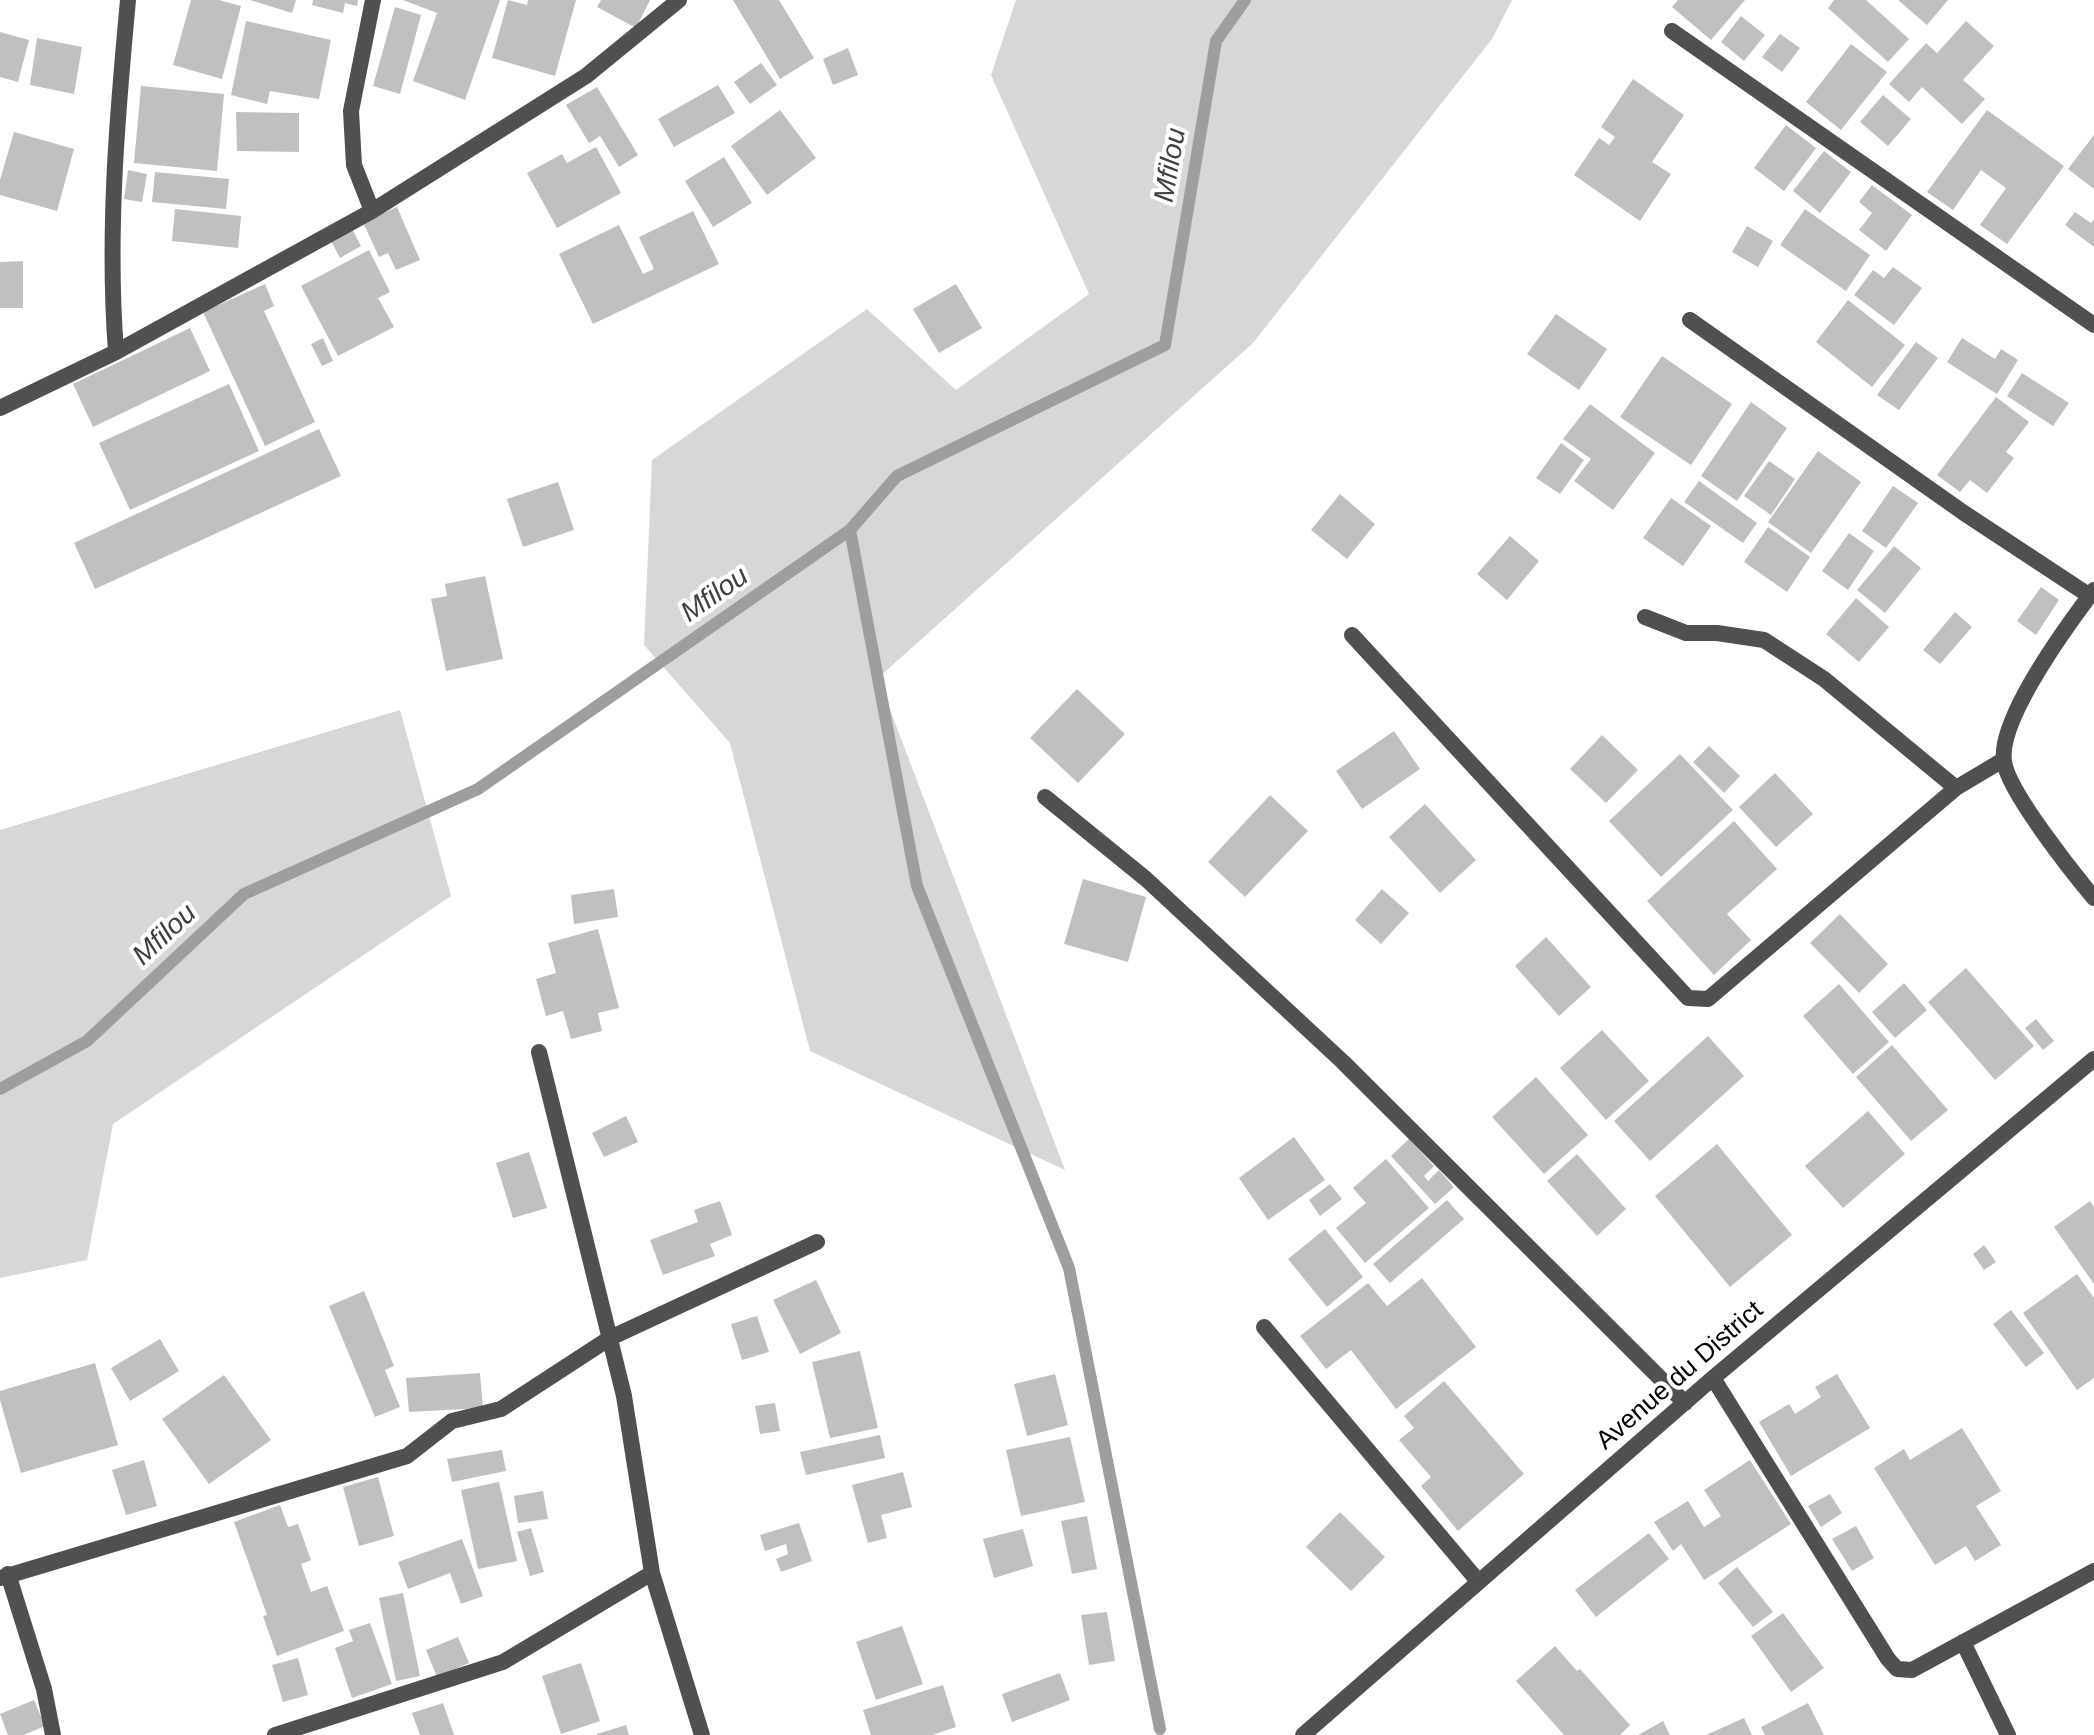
<!DOCTYPE html>
<style>
body{margin:0}
canvas{display:block;background:#fff}
</style>
<canvas width="2094" height="1735"></canvas>
<script>
const ctx = document.querySelector('canvas').getContext('2d');
ctx.lineJoin = 'round';
function paint(path, color) { ctx.fillStyle = color; ctx.fill(path, 'evenodd'); }
function strokePath(path, color, width, dash) { ctx.strokeStyle = color; ctx.lineWidth = width; ctx.lineCap = dash ? 'butt' : 'round'; ctx.setLineDash(dash || []); ctx.stroke(path); }
function drawText(font, color, halo, rows, align = 'center') {
  ctx.font = font + ' Arial,sans-serif'; ctx.lineWidth = 8; ctx.setLineDash([]); ctx.textBaseline = 'middle'; ctx.strokeStyle = halo; ctx.fillStyle = color; for (const [text, x, y, turn = 0] of rows) {
    ctx.save(); ctx.translate(x, y); ctx.rotate((+turn || 0) * Math.PI / 180); ctx.textAlign = isNaN(turn) ? turn : align; if (halo) ctx.strokeText(text, 0, 0); ctx.fillText(text, 0, 0); ctx.restore();
  }
}
const green = new Path2D(`
 M1016,0H1512L1492,39L1253,343L878,678L1065,1170L810,1051L730,743L644,645L652,460L867,309L956,390L1089,294L991,75Z
 M400,710L451,896L113,1124L87,1260L0,1278V830Z`);
const stream = new Path2D(`
 M850,530L917,886L1069,1268L1160,1729
 M0,1089L87,1041L244,894L478,789L850,530L897,476L1165,345L1216,41L1245,0`);
const building = new Path2D(`
 M191,0H219L241,6L222,79L173,65Z
 M250,0H296L292,13Z
 M313,0H358L357,6L345,3L343,13L312,5Z
 M403,0H500L465,100L413,81L437,13Z
 M508,0L527,5L528,0H576L555,76L492,58Z
 M601,0H650L636,28L597,7Z
 M733,0H779L814,58L780,79Z
 M1678,0H1745L1711,40L1672,7Z
 M1834,0H1866L1909,39L1888,62L1828,8Z
 M1898,0H1948L1927,25Z
 M395,7L421,15L400,94L373,86Z
 M1741,16L1765,35L1744,61L1721,42Z
 M246,21L331,40L319,99L270,91L267,104L231,95Z
 M1966,21L1994,46L1963,80L1985,99L1962,124L1922,87L1909,102L1889,84L1926,43L1937,53Z
 M0,32L29,40L18,82L0,77Z
 M1780,34L1800,48L1782,72L1762,57Z
 M37,38L82,47L74,94L30,85Z
 M1851,44L1887,72L1841,130L1806,102Z
 M848,48L858,75L833,85L823,59Z
 M761,63L777,85L750,104L734,82Z
 M1633,79L1684,115L1652,162L1671,174L1640,221L1574,175L1599,138L1609,145L1615,137L1601,127Z
 M718,85L735,113L674,147L658,119Z
 M141,86L224,94L217,171L134,163Z
 M597,87L638,155L619,167L600,136L589,143L566,105Z
 M1883,95L1911,119L1888,146L1860,122Z
 M780,110L816,158L767,195L731,146Z
 M1987,110L2064,166L2007,244L1980,225L2006,188L1981,170L1953,210L1927,192Z
 M236,112L299,113V152L237,151Z
 M1786,125L1816,148L1784,191L1754,168Z
 M14,132L74,149L57,211L0,195V180Z
 M2094,135V189L2068,169Z
 M596,147L621,193L557,228L527,173L562,154L567,163Z
 M1824,151L1851,172L1820,213L1793,191Z
 M724,157L752,203L713,227L685,181Z
 M128,170L147,174L142,202L124,199Z
 M155,172L229,179L226,209L152,202Z
 M1872,185L1912,215L1886,251L1859,230L1872,213L1859,202Z
 M397,207L420,260L396,270L388,253L379,257L363,222Z
 M175,209L241,216L238,248L172,241Z
 M1805,209L1870,255L1846,291L1780,245Z
 M693,211L719,264L593,324L559,254L619,225L643,274L654,269L639,237Z
 M2075,212L2091,223L2094,219V247L2065,225Z
 M1747,226L1773,241L1758,267L1732,252Z
 M352,229L361,246L340,258L331,241Z
 M369,250L390,292L378,298L394,327L338,356L301,286Z
 M23,261V308H0V262Z
 M1893,267L1922,288L1894,325L1854,295L1873,270L1884,278Z
 M265,284L274,306L264,311L315,422L265,446L203,312Z
 M956,284L982,328L939,353L913,309Z
 M1848,300L1905,345L1872,387L1816,342Z
 M1556,314L1607,349L1579,390L1527,354Z
 M190,328L210,371L93,427L73,384Z
 M323,338L333,361L322,366L311,344Z
 M1962,338L1995,359L2001,349L2018,360L1997,394L1947,362Z
 M1916,342L1938,358L1899,410L1877,395Z
 M1662,356L1732,404L1691,465L1620,417Z
 M2022,373L2069,403L2053,426L2007,396Z
 M229,384L259,451L130,510L99,443Z
 M1996,397L2029,422L2006,452L2014,458L1987,493L1970,480L1960,492L1937,475Z
 M1751,402L1787,428L1737,501L1701,476Z
 M1590,404L1655,453L1613,510L1574,481L1591,459L1563,439Z
 M319,429L341,476L95,589L74,543Z
 M1561,443L1584,460L1560,494L1536,478Z
 M1818,451L1861,482L1811,553L1768,522Z
 M1769,461L1795,479L1771,515L1744,496Z
 M1699,481L1757,523L1743,543L1684,502Z
 M558,482L574,530L523,547L507,499Z
 M1893,486L1918,503L1886,548L1862,531Z
 M1340,494L1375,524L1347,559L1311,530Z
 M1671,498L1711,526L1683,566L1643,538Z
 M1768,527L1810,557L1787,592L1744,562Z
 M1849,533L1874,551L1848,590L1822,571Z
 M1510,536L1539,561L1507,600L1477,574Z
 M1894,546L1921,568L1885,613L1857,590Z
 M485,576L503,659L446,671L431,599L447,596L445,584Z
 M2041,587L2059,600L2036,635L2017,621Z
 M1856,598L1889,627L1859,662L1826,634Z
 M1955,612L1972,627L1940,664L1923,650Z
 M1077,689L1125,734L1078,783L1030,738Z
 M1394,731L1420,769L1362,809L1336,771Z
 M1602,735L1638,770L1606,803L1570,769Z
 M1709,746L1740,776L1724,793L1693,762Z
 M1680,754L1733,810L1661,877L1609,821Z
 M1775,773L1813,814L1776,847L1739,807Z
 M1270,795L1308,831L1245,897L1208,862Z
 M1425,804L1476,860L1440,893L1389,837Z
 M1734,821L1777,869L1727,914L1751,940L1714,975L1647,901Z
 M1083,879L1146,897L1128,962L1064,944Z
 M614,889L618,917L574,924L571,895Z
 M1382,889L1409,913L1381,944L1355,920Z
 M1840,914L1888,964L1859,993L1810,943Z
 M598,929L619,1008L598,1013L602,1031L571,1039L563,1011L546,1016L536,979L556,973L548,943Z
 M1546,937L1591,987L1559,1016L1515,966Z
 M1966,968L2034,1046L1995,1080L1928,1002Z
 M1904,983L1927,1010L1895,1038L1872,1012Z
 M1839,984L1889,1042L1853,1074L1803,1016Z
 M2036,1019L2054,1041L2043,1050L2025,1028Z
 M1602,1030L1649,1081L1606,1120L1560,1068Z
 M1708,1036L1744,1076L1650,1161L1614,1121Z
 M1892,1045L1948,1110L1911,1141L1856,1077Z
 M1536,1077L1588,1135L1544,1174L1492,1117Z
 M1868,1111L1905,1154L1843,1208L1805,1166Z
 M626,1116L638,1142L604,1157L592,1133Z
 M1294,1137L1325,1180L1268,1220L1239,1178Z
 M1409,1139L1434,1166L1424,1176L1428,1181L1439,1170L1454,1187L1435,1204L1391,1156Z
 M1717,1144L1792,1235L1730,1287L1655,1196Z
 M529,1152L547,1208L513,1218L496,1163Z
 M1577,1154L1626,1209L1597,1236L1547,1181Z
 M1386,1159L1429,1208L1365,1263L1336,1228L1366,1203L1353,1188Z
 M1330,1184L1342,1199L1320,1216L1309,1200Z
 M1447,1200L1464,1219L1390,1283L1373,1264Z
 M720,1201L732,1235L710,1244L715,1256L663,1275L650,1240L698,1222L694,1210Z
 M2090,1201L2094,1207V1284L2054,1227Z
 M1325,1229L1363,1277L1327,1307L1288,1259Z
 M1984,1245L1996,1262L1984,1270L1973,1254Z
 M2077,1274L2094,1298V1378L2077,1390L2023,1313Z
 M1422,1278L1476,1347L1396,1409L1351,1350L1326,1369L1300,1336L1368,1283L1387,1306Z
 M816,1280L841,1333L800,1354L773,1300Z
 M364,1291L394,1366L385,1370L400,1407L375,1417L329,1306Z
 M2011,1310L2044,1353L2026,1367L1993,1324Z
 M757,1316L769,1352L742,1360L731,1324Z
 M160,1339L179,1371L130,1401L111,1368Z
 M860,1351L878,1428L830,1438L812,1362Z
 M95,1363L118,1445L21,1473L0,1400V1391Z
 M480,1373L483,1408L409,1412L406,1378Z
 M1055,1374L1068,1425L1027,1436L1014,1384Z
 M1837,1374L1870,1428L1791,1476L1759,1422L1789,1404L1795,1414L1821,1397L1815,1387Z
 M224,1375L271,1440L209,1484L162,1419Z
 M1444,1381L1524,1474L1458,1531L1421,1486L1431,1477L1399,1440L1414,1428L1404,1416Z
 M775,1403L780,1431L760,1434L755,1406Z
 M1962,1428L2001,1491L1976,1506L2001,1545L1975,1561L1966,1546L1935,1565L1874,1468L1904,1449L1910,1460Z
 M880,1435L885,1458L806,1475L800,1452Z
 M1070,1437L1085,1502L1021,1516L1006,1450Z
 M502,1450L506,1471L452,1482L447,1459Z
 M144,1460L157,1506L126,1515L112,1470Z
 M1750,1460L1791,1524L1704,1580L1681,1544L1673,1551L1654,1522L1688,1501L1704,1527L1721,1516L1704,1490Z
 M903,1472L912,1507L881,1515L887,1538L868,1543L852,1485Z
 M378,1477L394,1536L359,1546L343,1487Z
 M499,1482L517,1561L478,1569L461,1490Z
 M543,1491L548,1519L518,1523L514,1496Z
 M1830,1494L1842,1513L1821,1527L1808,1506Z
 M280,1505L288,1527L298,1524L311,1560L301,1564L311,1592L327,1586L344,1631L277,1656L263,1616L267,1615L234,1522Z
 M1340,1512L1385,1557L1351,1591L1306,1547Z
 M1087,1516L1097,1569L1072,1574L1061,1521Z
 M799,1523L812,1561L781,1572L776,1559L788,1554L786,1544L765,1551L760,1535Z
 M1856,1526L1874,1558L1852,1571L1832,1539Z
 M531,1528L544,1572L530,1576L517,1532Z
 M1023,1529L1033,1566L994,1578L983,1539Z
 M1649,1533L1669,1559L1596,1617L1575,1590Z
 M462,1539L483,1596L461,1604L450,1573L408,1589L398,1562Z
 M1737,1567L1773,1612L1753,1627L1718,1583Z
 M403,1593L420,1676L396,1681L379,1598Z
 M1107,1612L1115,1661L1089,1665L1081,1615Z
 M1783,1613L1824,1668L1791,1692L1751,1636Z
 M370,1623L392,1684L352,1698L335,1648L353,1641L349,1630Z
 M902,1626L923,1684L876,1700L856,1642Z
 M458,1637L469,1663L437,1677L426,1650Z
 M1555,1646L1577,1671L1580,1669L1630,1725L1620,1735H1564L1516,1681Z
 M298,1658L308,1695L283,1702L272,1665Z
 M581,1663L600,1721L561,1734L542,1676Z
 M1060,1673L1070,1700L1012,1722L1002,1694Z
 M943,1685L956,1727L932,1735H871L863,1710Z
 M34,1700L45,1726L24,1735H8L0,1714Z
 M443,1703L454,1735H420L412,1713Z
 M1808,1703L1824,1735H1765L1761,1727Z
 M1744,1718L1752,1735H1706Z
 M1663,1721L1670,1735H1638Z
 M626,1725L629,1735H597V1734Z`);
const street = new Path2D(`
 M1672,31L2094,325
 M372,211L354,165L351,111L373,0
 M1690,320L1964,513L2090,596
 M116,352C107,234 117,118 128,0
 M0,408L116,352L372,211L586,76L679,0
 M2094,590C2069,623 1998,719 2004,761C2007,790 2073,873 2094,898
 M1645,617L1686,633H1717L1764,640L1824,679L1956,788
 M1352,635L1688,998L1708,999L1956,788L2003,760
 M1045,797L1146,879L1343,1062L1685,1403
 M539,1052L624,1396L652,1573L702,1735
 M1264,1327L1478,1581
 M1713,1378L1888,1659L1897,1669L1912,1670L2094,1571
 M8,1574L44,1689L53,1735
 M0,1578L407,1456L452,1421L501,1409L610,1338L817,1242
 M1963,1642L2008,1735
 M275,1735L503,1662L652,1573
 M1303,1735L1713,1378L2094,1059`);
const streetNames = [
 ["Avenue du District",1680,1376,-41]
];
const waterNames = [
 ["Mfilou",1171,165,-80],
 ["Mfilou",715,595,-35],
 ["Mfilou",165,935,-43]
];
paint(green, '#d7d7d7');
strokePath(stream, '#9e9e9e', 12);
paint(building, '#c0c0c0');
strokePath(street, '#505050', 16);
drawText('26px', '#000', '#fff', streetNames);
drawText('italic 28px', '#3f3f3f', '#fff', waterNames);
</script>
